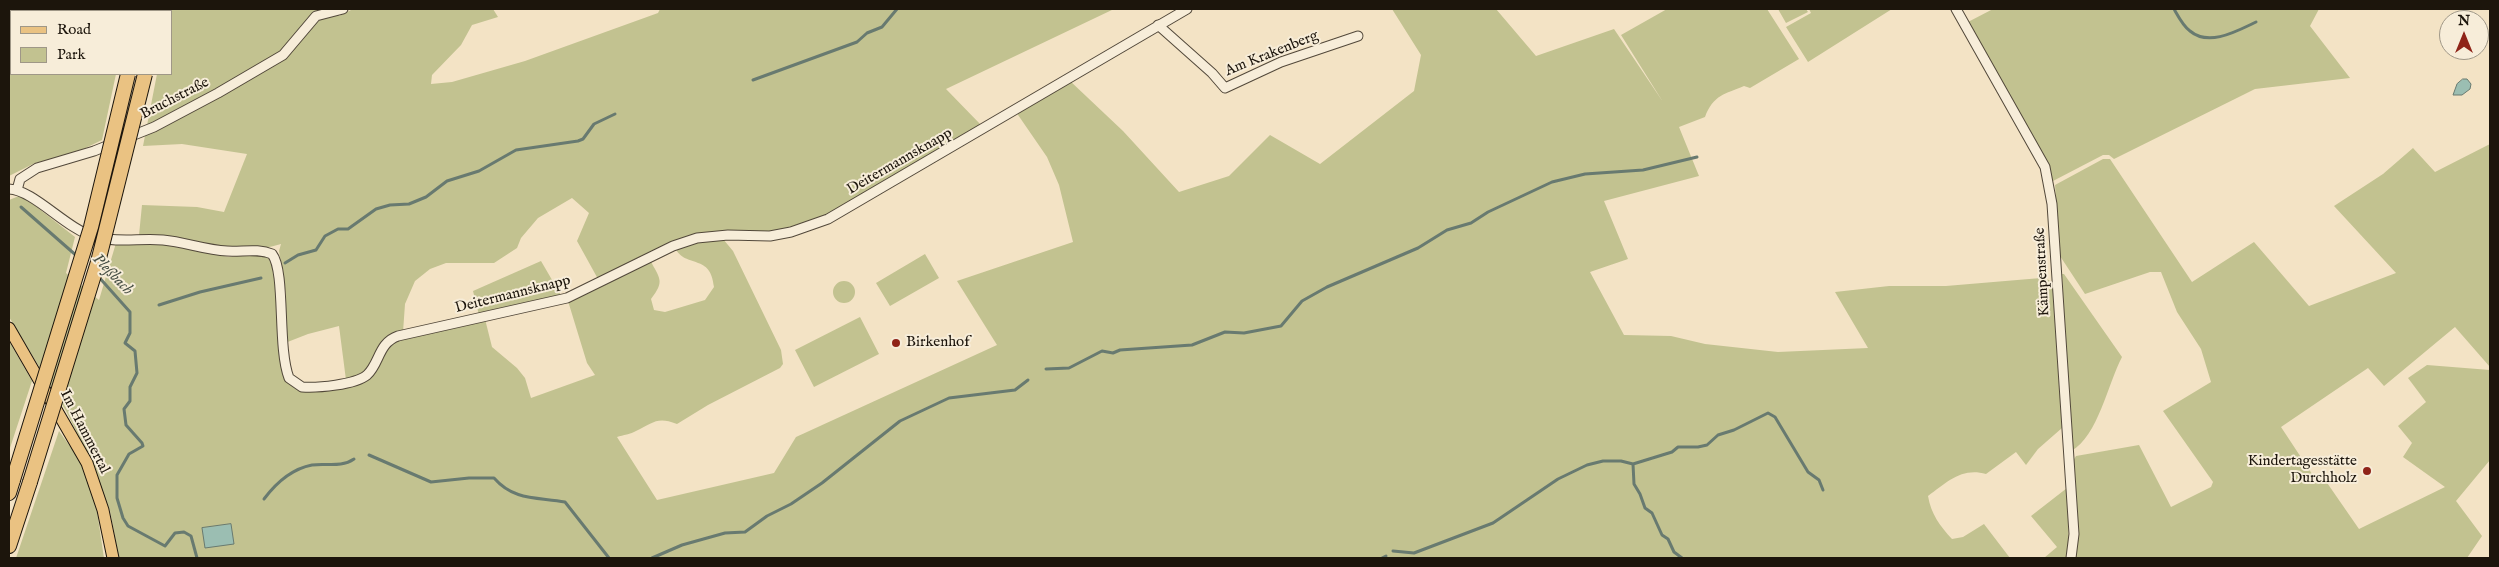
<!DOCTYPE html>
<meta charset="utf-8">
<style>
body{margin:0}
#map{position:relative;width:2499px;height:567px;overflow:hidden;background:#f3e3c5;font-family:"IM FELL English",serif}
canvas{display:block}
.frame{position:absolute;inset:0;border:10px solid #1c150c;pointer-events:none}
.legend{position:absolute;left:10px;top:10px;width:162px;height:65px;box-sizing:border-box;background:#f7edd9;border:1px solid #9f9787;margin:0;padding:6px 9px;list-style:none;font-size:15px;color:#1c150c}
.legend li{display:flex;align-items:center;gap:10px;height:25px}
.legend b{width:25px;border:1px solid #9f9787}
.north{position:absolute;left:2439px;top:10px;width:50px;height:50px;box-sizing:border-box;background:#f7edd9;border:1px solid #9f9787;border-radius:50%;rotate:0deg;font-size:14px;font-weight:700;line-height:20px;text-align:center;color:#1c150c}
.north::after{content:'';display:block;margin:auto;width:18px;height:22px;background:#8f2418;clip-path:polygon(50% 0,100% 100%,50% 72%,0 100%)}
</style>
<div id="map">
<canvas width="2499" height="567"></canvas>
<div class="frame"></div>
<ul class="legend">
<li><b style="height:6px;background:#eac282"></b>Road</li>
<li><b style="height:14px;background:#c2c290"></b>Park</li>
</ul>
<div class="north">N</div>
</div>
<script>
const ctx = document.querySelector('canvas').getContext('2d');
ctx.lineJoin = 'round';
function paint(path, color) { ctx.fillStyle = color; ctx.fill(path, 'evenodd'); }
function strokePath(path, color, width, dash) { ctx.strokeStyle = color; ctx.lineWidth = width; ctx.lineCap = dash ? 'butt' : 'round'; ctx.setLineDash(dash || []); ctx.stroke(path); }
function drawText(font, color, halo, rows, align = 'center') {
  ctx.font = font + ' "IM FELL English",serif'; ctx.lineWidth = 4; ctx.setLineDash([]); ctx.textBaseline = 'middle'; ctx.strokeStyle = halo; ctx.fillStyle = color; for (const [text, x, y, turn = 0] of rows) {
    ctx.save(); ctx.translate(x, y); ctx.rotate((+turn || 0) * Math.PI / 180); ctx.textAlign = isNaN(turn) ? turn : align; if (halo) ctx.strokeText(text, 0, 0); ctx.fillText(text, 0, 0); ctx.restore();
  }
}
const green = new Path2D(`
 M44,9H129V11H36Z
 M169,9H334L339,16L353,9H493L498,17L472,25L461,45L432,75L431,84L452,82L525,61L658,13L660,9H1114L946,89L981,125L827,216L769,233H717L598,279L577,241L589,213L572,198L538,218L521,238L517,248L494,263H446L430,269L415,281L405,304L403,332L386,338L366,372L346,380L339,326L308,334L285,343L283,307L286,295L279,251L281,244C236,258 185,240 139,235L142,205L197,207L224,212L247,154L182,144L143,146L157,74H171V11H169Z
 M1392,9H1496L1536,56L1614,29L1663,102L1621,35L1667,9H1767L1799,59L1750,88L1744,86C1725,94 1713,95 1705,117L1679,127L1699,176L1604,201L1628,259L1590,272L1624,335L1671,336L1705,344L1778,352L1868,348L1835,292L1889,286H1946L2041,278L2049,280L2053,290L2062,428L2038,449L2026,465L2016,452L1986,474C1962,467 1947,482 1928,496C1931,514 1940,526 1952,539L1963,537L1984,524L2010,558H119L110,511L89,457L66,411L9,317V200L19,196L24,197L75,237L66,273L99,300L116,243L165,245L229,257L262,253L273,263L289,383L298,390L354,383L386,348L399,340L485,319L492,347L517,368L525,378L531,398L595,375L587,363L568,301L650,260C660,279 665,281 651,299L654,310L665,312L705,300L714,287C711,253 686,269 675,248L697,242L723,239L733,251L781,350L783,364L780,368L708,405L677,424C657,416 653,423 636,431C631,434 623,435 617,437L657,500L774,473L796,437L997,345L957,281L1073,242L1059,185L1047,157L1016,112L1069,80L1123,131L1179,192L1229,176L1270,135L1320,164L1414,91L1421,55Z
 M1778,9H1806L1808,12L1786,23Z
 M1809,9H1892L1808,62L1786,27L1811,13Z
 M1993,9H2319L2310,26L2350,78L2255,89L2114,159L2109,155H2103L2053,181L2043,154L1968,22Z
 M11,19V74H116L102,140L73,154L35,163L9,176V20Z
 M2490,144V367L2455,327L2384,386L2368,368L2281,427L2316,480L2323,477L2359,529L2445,487L2403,457L2412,443L2398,426L2426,402L2408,378L2427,365L2490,370V460L2456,501L2482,536L2467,558H2074L2073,461L2076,456L2139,445L2171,507L2211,487L2213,482L2163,411L2211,382L2201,349L2177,312L2161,272H2150L2085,294L2060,256L2055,185L2103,159H2110L2192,282L2254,242L2309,306L2396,273L2334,206L2383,174L2413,148L2435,172Z
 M925,254L939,278L890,306L876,283Z
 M541,261L562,297L479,315L473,291Z
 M2062,274H2064L2122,357C2108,383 2098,437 2071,451Z
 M833 292a11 11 0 1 1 22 0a11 11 0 1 1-22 0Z
 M860,317L879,354L814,387L795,350Z
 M9,341L32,381L9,451Z
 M59,431L82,463L95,498L104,558H16Z
 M2067,488L2069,549L2066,558H2044L2057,547L2031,516Z`);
const water = new Path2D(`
 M2463,79H2467L2471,84L2470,89L2462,95H2453L2457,84Z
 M231,524L234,544L205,548L202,528Z`);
const stream = new Path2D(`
 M2174,9C2178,16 2183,26 2190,31C2209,47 2237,31 2256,22
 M753,80L857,42L867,33L882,27L897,9
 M21,207L78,257
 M285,263L298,255L316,250L325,236L338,229H348L376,209L390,205L409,204L426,197L447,181L479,171L516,150L578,141L583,139L594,124L615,114
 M97,275L130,312V333L125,343L135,351L137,373L130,387V401L124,409L126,425L142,443L143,446L129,454L117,475V498L123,518L128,526L165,546L175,533L184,532L191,536L197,558
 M159,305L200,292L261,278
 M1046,369L1069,368L1102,351L1113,353L1120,350L1192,345L1225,332L1244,333L1281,326L1302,301L1327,287L1418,248L1447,230L1471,223L1488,212L1552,182L1585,174L1643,170L1697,157
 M369,455L431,482L469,478H494C514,501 537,497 565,502L609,558
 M1633,464L1634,484L1640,494L1645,508L1652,513L1662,535L1668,539L1674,552L1682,558
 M264,499C276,483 291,469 312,465C327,463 341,468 354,459
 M1393,551L1414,553L1493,523L1558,479L1587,465L1603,461H1621L1633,464L1672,452L1678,447H1698L1707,445L1718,435L1734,430L1768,413L1775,417L1808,472L1819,480L1823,490
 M652,558L682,545L725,533L745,532L767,516L791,504L822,483L900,421L949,398L1015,390L1028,380
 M1382,558L1386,556`);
const minor = new Path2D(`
 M1956,9L2045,167L2052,204L2074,534L2071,558
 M1158,25L1212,73L1225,88L1281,62L1358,36
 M9,189C34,190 66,229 95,237C117,243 141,238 163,240C185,242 205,250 227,251C242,252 258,248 272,254C286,272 277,347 289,378L302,387C317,388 355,385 367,375C380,363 378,343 398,336L567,298L673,246L697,238L728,235L770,236L791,232L828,219L1187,9
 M17,190L20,179L37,168L94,151L154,127L218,93L283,55L316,16L343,9`);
const major = new Path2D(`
 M9,328L87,463L103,510L113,558`);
const highway = new Path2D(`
 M140,11L141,9
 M157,11L158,9
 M9,493L13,480
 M9,546L30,482`);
const highwayBridge = new Path2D(`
 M13,480L91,227L128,74
 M30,482L98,262L145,74`);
const markers = [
 [896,343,5,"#8f2418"],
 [2367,471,5,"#8f2418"]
];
const streetNames = [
 ["Am Krakenberg",1272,54,-22],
 ["Bruchstraße",175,99,-27],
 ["Deitermannsknapp",900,162,-30],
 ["Kämpenstraße",2043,272,-93],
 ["Deitermannsknapp",513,295,-14],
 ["Im Hammertal",84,432,63]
];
const poiNames = [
 ["Birkenhof",906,343],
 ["Kindertagesstätte",2357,462,"right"],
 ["Durchholz",2357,479,"right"]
];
const waterNames = [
 ["Pleßbach",112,275,46]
];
paint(green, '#c2c290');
paint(water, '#9bbeb2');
strokePath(water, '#687a70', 1);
strokePath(stream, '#687a70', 3);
strokePath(minor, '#52483a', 11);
strokePath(major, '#1c150c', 13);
strokePath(highway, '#1c150c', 16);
strokePath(minor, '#f7edd9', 9);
strokePath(major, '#eac282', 11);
strokePath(highway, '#eac282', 14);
strokePath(highwayBridge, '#1c150c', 16, []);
strokePath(highwayBridge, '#eac282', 14);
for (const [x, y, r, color] of markers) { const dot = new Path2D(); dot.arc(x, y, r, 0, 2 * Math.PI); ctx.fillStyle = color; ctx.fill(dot); strokePath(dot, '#f7edd9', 2); }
drawText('15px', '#1c150c', '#f7edd9', streetNames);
drawText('15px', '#1c150c', '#f7edd9', poiNames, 'left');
drawText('italic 16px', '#485046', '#f7edd9', waterNames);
</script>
